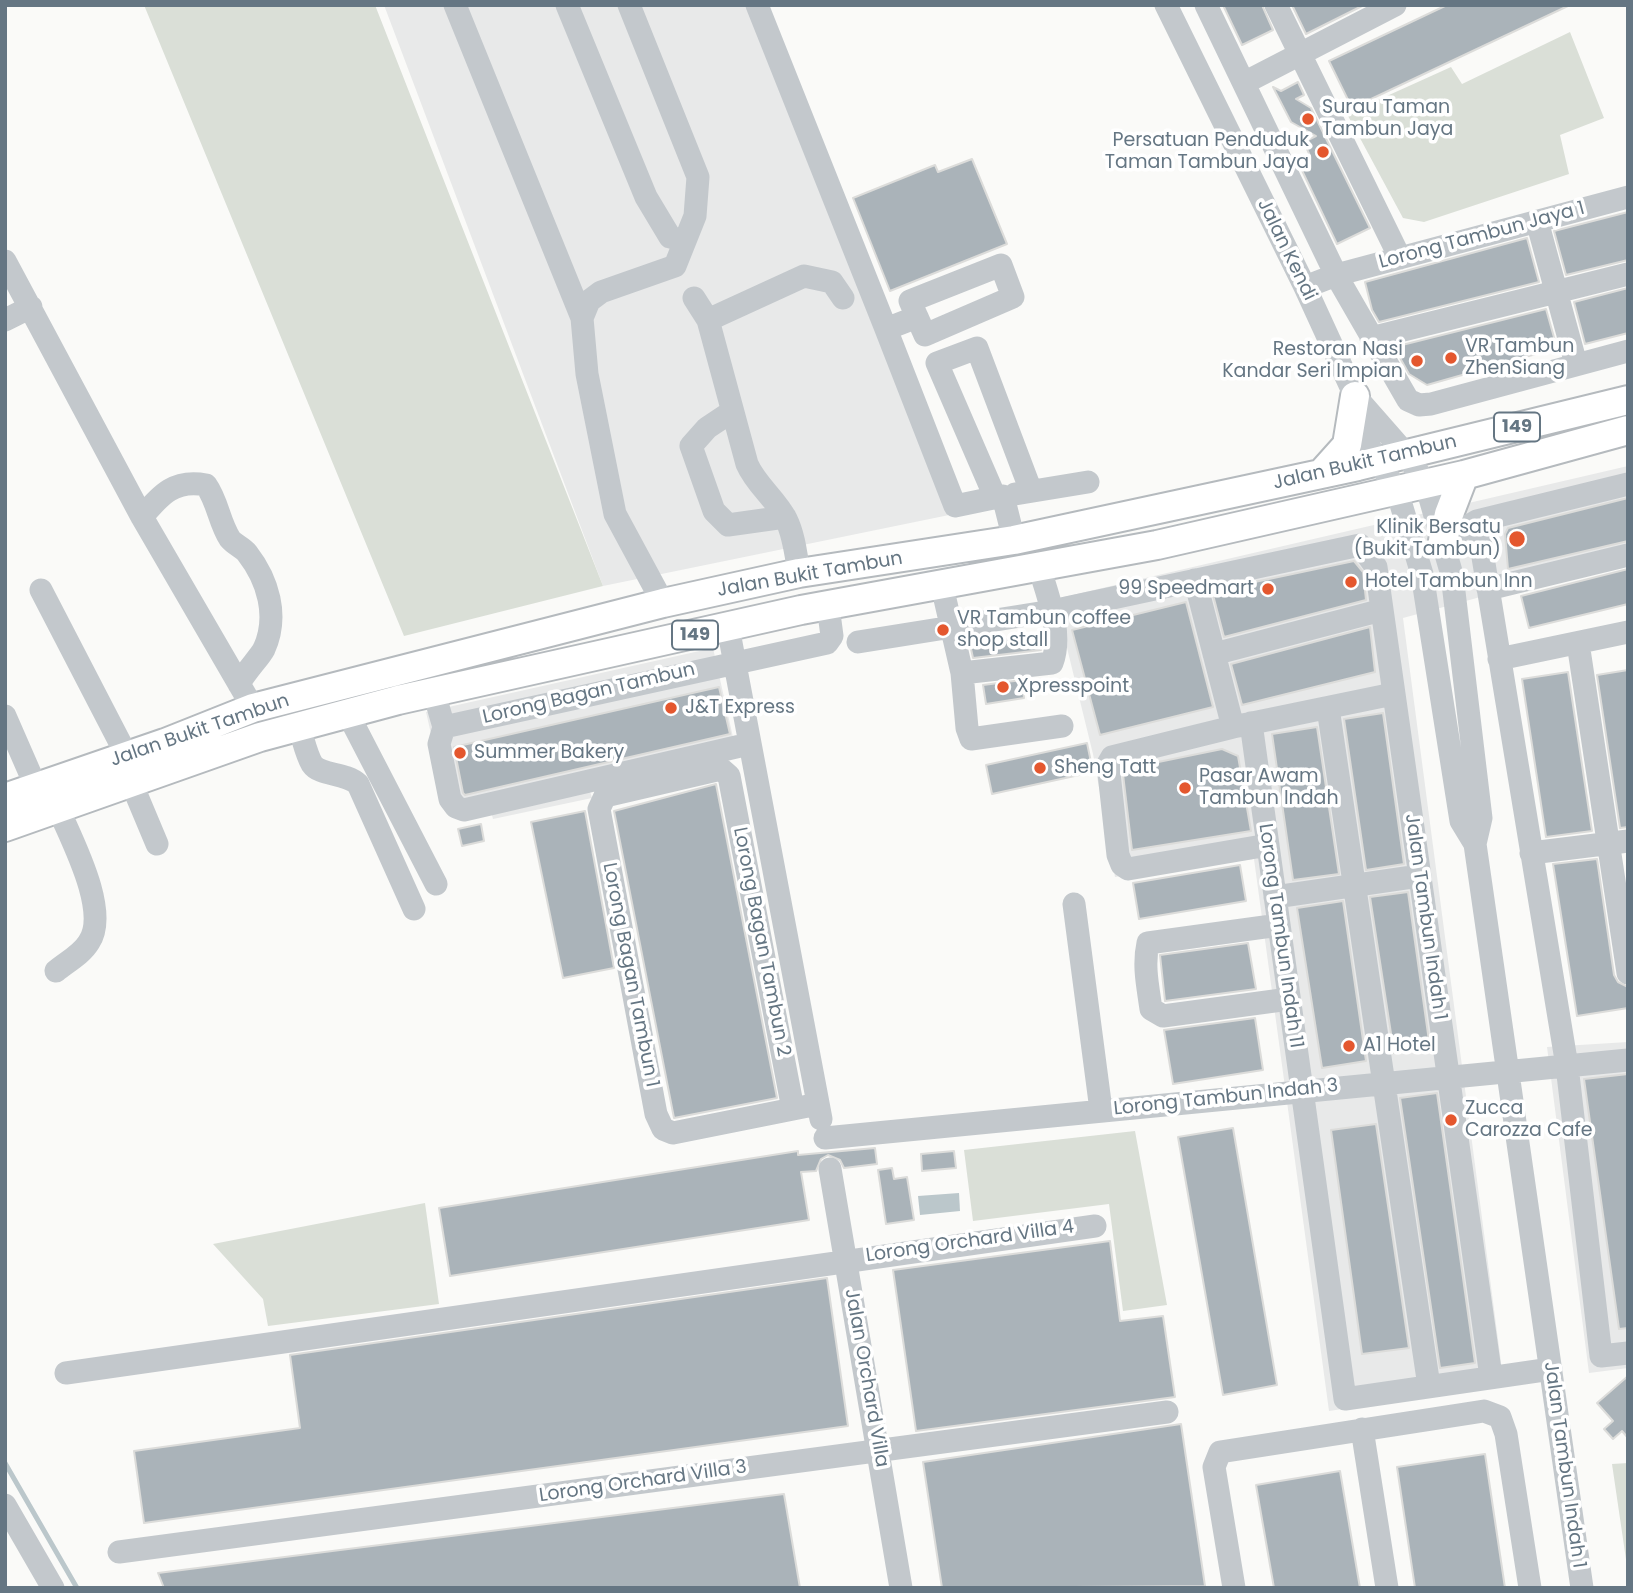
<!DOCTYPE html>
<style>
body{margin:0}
#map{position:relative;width:1633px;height:1593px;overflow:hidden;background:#fafaf8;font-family:Poppins,sans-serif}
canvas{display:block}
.frame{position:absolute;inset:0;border:7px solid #657683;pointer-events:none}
</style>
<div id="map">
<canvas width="1633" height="1593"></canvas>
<div class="frame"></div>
</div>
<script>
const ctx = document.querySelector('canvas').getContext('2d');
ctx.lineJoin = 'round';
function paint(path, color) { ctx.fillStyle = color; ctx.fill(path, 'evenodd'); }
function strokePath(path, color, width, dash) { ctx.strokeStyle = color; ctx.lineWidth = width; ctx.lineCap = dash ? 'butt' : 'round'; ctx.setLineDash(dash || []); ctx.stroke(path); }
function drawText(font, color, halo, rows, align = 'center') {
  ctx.font = font + ' Poppins,sans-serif'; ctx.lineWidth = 7; ctx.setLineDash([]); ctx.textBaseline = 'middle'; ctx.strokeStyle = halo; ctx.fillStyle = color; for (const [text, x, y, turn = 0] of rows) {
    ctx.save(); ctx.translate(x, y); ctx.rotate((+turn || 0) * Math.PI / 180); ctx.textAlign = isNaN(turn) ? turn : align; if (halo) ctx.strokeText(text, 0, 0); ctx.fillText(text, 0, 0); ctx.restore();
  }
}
const built = new Path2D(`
 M384,5H748L954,514L603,586Z
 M1628,466V557L1403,618L1504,1385L1329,1411L1254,859L1115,877L1093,754L1055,599Z
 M713,648L737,755L589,788L592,798L493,819L490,808L450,817L426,712Z
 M1628,1042V1368L1589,1373L1547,1047Z`);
const green = new Path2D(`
 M144,5H375L603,586L404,636Z
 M1570,32L1604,118L1560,135L1569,174L1424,222L1403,218L1347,114L1451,67L1462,84Z
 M1135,1131L1167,1305L1123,1311L1109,1204L973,1221L964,1150Z
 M425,1203L439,1304L268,1326L263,1299L213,1244Z
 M1628,1463V1573L1612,1464Z`);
const water = new Path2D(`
 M959,1193L960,1211L920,1215L918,1196Z`);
const stream = new Path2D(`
 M5,1463L77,1588`);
const building = new Path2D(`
 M1223,5H1262L1273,30L1242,45Z
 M1292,5H1364L1306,34Z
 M1447,5H1570L1352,108L1329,61Z
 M1298,82L1304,95L1296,99L1311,108L1370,228L1337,244L1298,162L1310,156L1304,142L1316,136L1291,122L1273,87L1281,91Z
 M972,159L1007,244L890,291L853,198L935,165L938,172Z
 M1628,212V260L1566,275L1554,231Z
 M1527,238L1539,282L1379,322L1372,310L1365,282Z
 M1628,288V333L1585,344L1574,302Z
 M1546,309L1557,348L1427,385L1409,374L1394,347Z
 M1628,498V541L1508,569L1505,534L1508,528Z
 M1354,561L1363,572L1366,600L1224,637L1212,591Z
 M1628,569V604L1529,628L1521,596Z
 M1186,602L1213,707L1100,735L1072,630Z
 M1370,627L1375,672L1242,705L1231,664Z
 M1042,635L1041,650L973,658L970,644Z
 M1628,670V827L1620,828L1597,675Z
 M1568,672L1592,831L1546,837L1522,679Z
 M1022,680L1024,698L986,704L983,685Z
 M719,687L730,734L465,795L463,793L454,747Z
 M1383,713L1404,864L1366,870L1344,719Z
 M1317,727L1339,874L1293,880L1272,734Z
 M1087,743L1093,772L992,794L986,765Z
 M1222,749L1238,756L1251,831L1132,850L1123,774L1129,768Z
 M716,784L777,1098L674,1118L614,811Z
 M585,811L614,968L563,978L531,822Z
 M481,824L484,841L462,846L458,829Z
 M1597,859L1614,975L1618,982L1628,987V1008L1577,1016L1553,864Z
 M1240,865L1246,901L1139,919L1133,883Z
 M1408,892L1430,1048L1394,1053L1370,897Z
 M1343,901L1366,1061L1322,1068L1297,908Z
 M1248,943L1256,989L1165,1001L1160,955Z
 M1255,1018L1263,1070L1173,1084L1164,1030Z
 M1628,1074V1328L1619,1329L1584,1079Z
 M1437,1093L1475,1363L1440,1368L1400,1098Z
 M1376,1124L1409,1348L1362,1354L1331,1130Z
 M1233,1128L1277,1385L1223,1395L1178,1137Z
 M875,1148L877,1164L844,1168L840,1160L828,1155L821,1159L816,1171L801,1172L809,1220L450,1276L439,1208L798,1151V1155Z
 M954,1151L956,1168L922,1171L921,1154Z
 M892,1168L894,1179L907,1177L914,1220L886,1224L878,1170Z
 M1110,1241L1120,1321L1163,1316L1175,1397L916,1431L893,1270Z
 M827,1278L848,1426L144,1523L134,1451L300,1428L290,1355Z
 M1628,1376V1438L1622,1431L1613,1439L1604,1429L1613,1421L1597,1403Z
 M1181,1424L1205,1586L942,1588L923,1462Z
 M1485,1454L1505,1588H1415L1397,1467Z
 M1340,1471L1360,1588H1274L1256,1485Z
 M784,1494L800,1588H164L158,1573Z`);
const minor = new Path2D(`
 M455,5L582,318
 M567,5L646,197L670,237L685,241L695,216L698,177L629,5
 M757,5L886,329
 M1166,5L1305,287L1355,396L1364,438L1397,491L1422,574L1461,821L1475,844
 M1206,5L1336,275L1408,400L1419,405L1431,404L1628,351
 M1276,5L1400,258
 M1244,83L1395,5
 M1537,221L1576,364
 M5,261L142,517L253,708
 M1305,287L1336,275L1628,197
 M694,298L708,320L747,464C756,485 776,499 786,519C794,535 796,555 799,573
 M917,317L910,301L1001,265L1013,297L925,335L917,317L886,329L955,506L1003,496L1014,540
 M5,320L31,307
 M708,320L804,276L832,282L843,298
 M1371,338L1628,274
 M1355,396L1405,453L1426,484L1452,575L1481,818L1475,844L1582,1588
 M731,412L707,428L691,446L714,511L728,525L785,517
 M1015,494L1088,482
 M995,497L937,363L977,348L1031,491
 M142,517C161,494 175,479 206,485C218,502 219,522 230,539C235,545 242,547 247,553C268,580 279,616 264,649C260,657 245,672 239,684
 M1477,521L1567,1066L1601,1356L1628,1353
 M1443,541L1477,521L1628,484
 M1195,580L1233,727
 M942,586L962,673L1052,663C1063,634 1048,596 1039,567
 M1488,589L1628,555
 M41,590L127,756
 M663,603L615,514L587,374L582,318L589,301L601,292L675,266L685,241
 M728,627L821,1119
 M858,642L1052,611L1360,545L1376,567L1491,1377
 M1578,643L1628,973
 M1214,654L1382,610
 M1499,659L1628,632
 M962,673L967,728L971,739L1062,726
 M434,693L444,727L439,744L450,799L456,807L464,810L749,744
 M1328,708L1429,1386
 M348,714L436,884
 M5,716L36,787
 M1251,723L1345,1399L1551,1369
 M299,727C303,738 306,754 312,764C320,776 345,772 358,784L414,909
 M444,727L827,643L832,636L828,606
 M131,782L157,844
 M1268,845L1128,869L1122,865L1118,855L1108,764L1112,757L1233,727L1393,694
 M1531,853L1628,841
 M1275,897L1419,876
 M1074,904L1101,1110
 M1279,925L1148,943C1143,966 1148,987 1151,1009L1163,1016L1289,999
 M56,971C67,962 82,954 89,942C110,911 71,839 58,808
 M793,1109L729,776L721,769L605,796L599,809L656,1114L663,1129L673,1133L818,1104
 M825,1138L1628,1060
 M830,1169L901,1588
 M66,1373L1095,1226
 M1362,1429L1387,1588
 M5,1505L53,1588
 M119,1552L1167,1412
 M1234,1588L1214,1467L1220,1452L1484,1411L1500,1417L1506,1434L1530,1588`);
const major = new Path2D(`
 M1321,474L1347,445L1355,396
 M1443,541L1449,514L1464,475
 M5,798L165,743L253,708L663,603L799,573L1014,540L1358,466L1628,400
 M5,827L260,737L398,700L801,610L1157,545L1464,475L1628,430`);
const markers = [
 [1308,119,7,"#e4572e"],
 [1323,152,7,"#e4572e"],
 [1451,358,7,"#e4572e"],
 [1417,361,7,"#e4572e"],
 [1517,539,9,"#e4572e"],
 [1351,582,7,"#e4572e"],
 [1268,589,7,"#e4572e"],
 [943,630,7,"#e4572e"],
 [1003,687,7,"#e4572e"],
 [671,708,7,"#e4572e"],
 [460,753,7,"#e4572e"],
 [1040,768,7,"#e4572e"],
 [1185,788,7,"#e4572e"],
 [1349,1046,7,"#e4572e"],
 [1451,1120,7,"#e4572e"]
];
const shields = [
 [1517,427,46],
 [695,635,46]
];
const shieldNames = [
 ["149",1517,427],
 ["149",695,635]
];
const poiNames = [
 ["Surau Taman",1322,108],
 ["Tambun Jaya",1322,130],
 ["Persatuan Penduduk",1309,141,"right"],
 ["Taman Tambun Jaya",1309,163,"right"],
 ["VR Tambun",1465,347],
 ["ZhenSiang",1465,369],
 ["Restoran Nasi",1403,350,"right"],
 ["Kandar Seri Impian",1403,372,"right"],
 ["Klinik Bersatu",1501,528,"right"],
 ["(Bukit Tambun)",1501,550,"right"],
 ["Hotel Tambun Inn",1365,582],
 ["99 Speedmart",1254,589,"right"],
 ["VR Tambun coffee",957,619],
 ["shop stall",957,641],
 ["Xpresspoint",1017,687],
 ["J&T Express",685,708],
 ["Summer Bakery",474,753],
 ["Sheng Tatt",1054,768],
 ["Pasar Awam",1199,777],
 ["Tambun Indah",1199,799],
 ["A1 Hotel",1363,1046],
 ["Zucca",1465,1109],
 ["Carozza Cafe",1465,1131]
];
const streetNames = [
 ["Lorong Tambun Jaya 1",1482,236,-15],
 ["Jalan Kendi",1286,250,64],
 ["Jalan Bukit Tambun",1365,463,-13],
 ["Jalan Bukit Tambun",810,575,-10],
 ["Lorong Bagan Tambun",589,694,-13],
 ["Jalan Bukit Tambun",200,731,-19],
 ["Jalan Tambun Indah 1",1425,917,82],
 ["Lorong Tambun Indah 11",1280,936,82],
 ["Lorong Bagan Tambun 2",761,942,79],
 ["Lorong Bagan Tambun 1",630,975,79],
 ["Lorong Tambun Indah 3",1226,1098,-6],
 ["Lorong Orchard Villa 4",970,1242,-8],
 ["Jalan Orchard Villa",866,1378,80],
 ["Jalan Tambun Indah 1",1564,1465,82],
 ["Lorong Orchard Villa 3",643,1482,-8]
];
paint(built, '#e8e9e9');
paint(green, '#dadfd7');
paint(water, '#bbc7cb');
strokePath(stream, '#bbc7cb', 5);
paint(building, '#aab3b9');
strokePath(building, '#dcdcda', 2);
strokePath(major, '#b5babe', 32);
strokePath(minor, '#c3c8cc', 23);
strokePath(major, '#fff', 28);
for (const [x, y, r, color] of markers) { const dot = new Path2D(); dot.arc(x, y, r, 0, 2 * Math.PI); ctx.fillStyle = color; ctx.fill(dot); strokePath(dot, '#fff', 2.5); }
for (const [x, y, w] of shields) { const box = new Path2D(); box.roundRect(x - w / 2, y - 14.5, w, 29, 5); ctx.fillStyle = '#fff'; ctx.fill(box); strokePath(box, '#657683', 2); }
drawText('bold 18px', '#657683', null, shieldNames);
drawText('19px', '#657683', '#fff', poiNames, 'left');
drawText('19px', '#657683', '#fff', streetNames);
</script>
